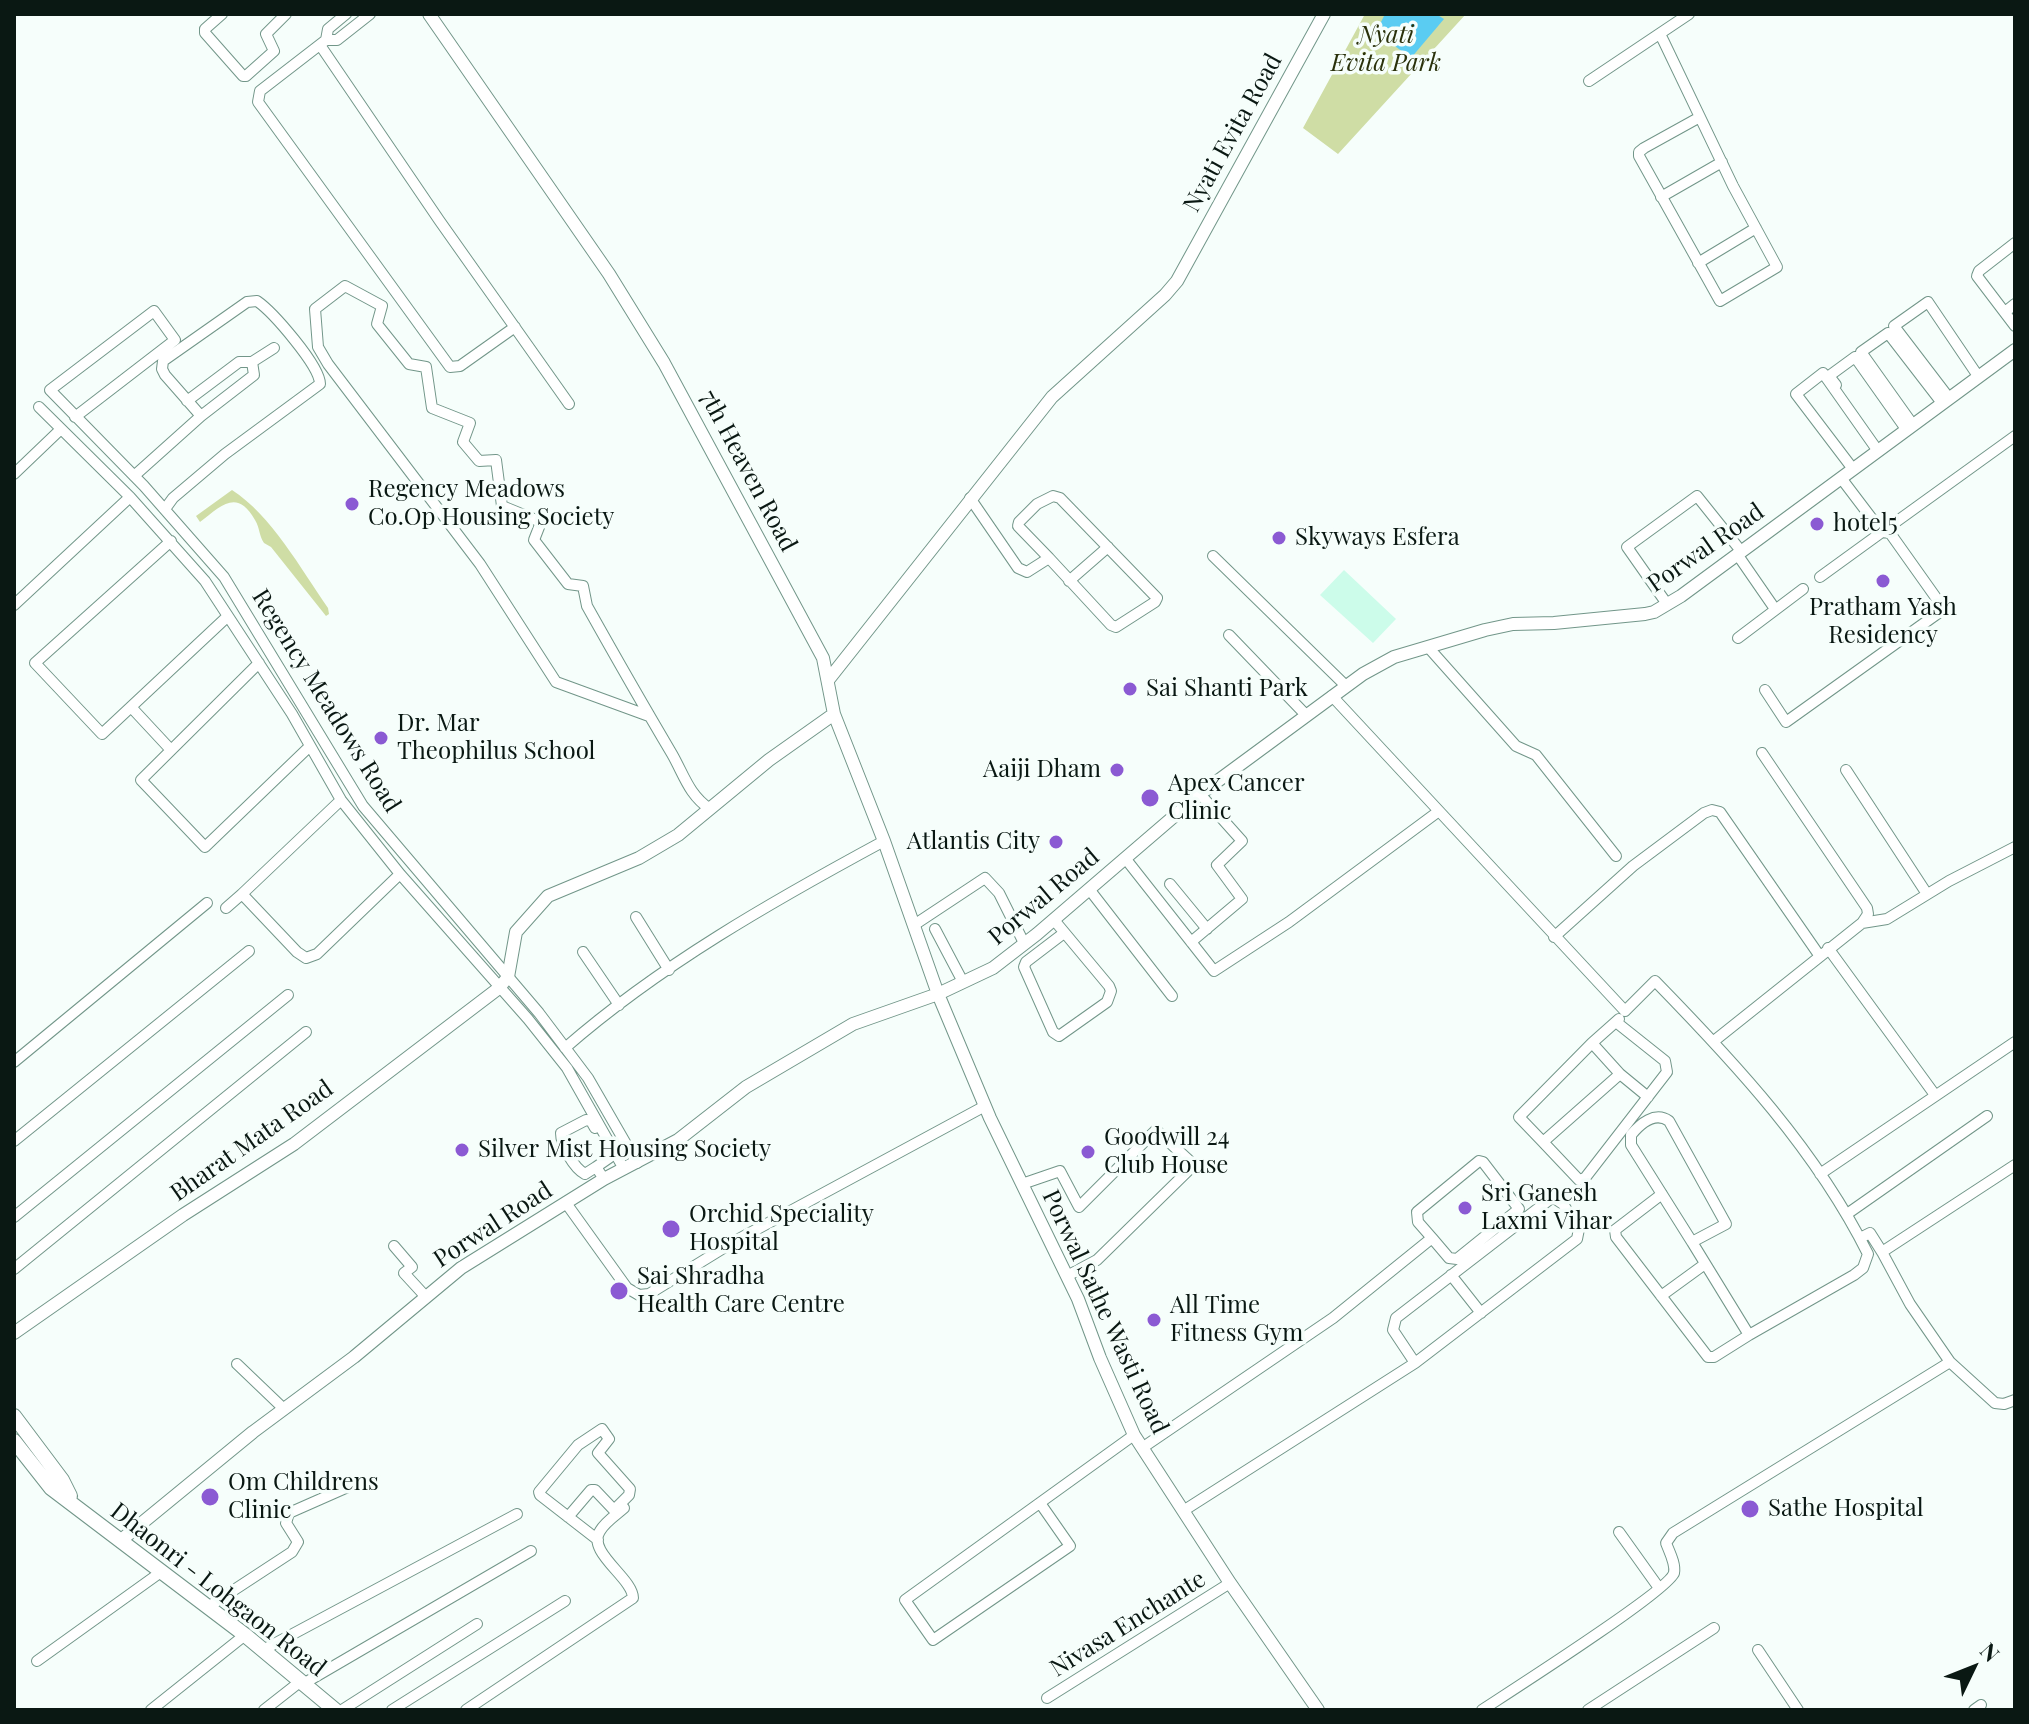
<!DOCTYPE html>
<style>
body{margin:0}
#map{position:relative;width:2029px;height:1724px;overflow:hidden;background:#f6fefb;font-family:"Playfair Display",serif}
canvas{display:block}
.frame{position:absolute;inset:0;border:16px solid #0a1813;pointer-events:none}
.north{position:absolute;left:1933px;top:1628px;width:80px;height:80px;-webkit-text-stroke:6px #f6fefb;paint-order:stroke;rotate:47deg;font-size:22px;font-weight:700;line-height:32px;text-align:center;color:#0a1813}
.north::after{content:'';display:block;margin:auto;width:28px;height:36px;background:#0a1813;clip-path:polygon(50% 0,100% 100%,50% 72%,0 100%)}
</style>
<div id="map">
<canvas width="2029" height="1724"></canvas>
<div class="frame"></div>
<div class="north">N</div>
</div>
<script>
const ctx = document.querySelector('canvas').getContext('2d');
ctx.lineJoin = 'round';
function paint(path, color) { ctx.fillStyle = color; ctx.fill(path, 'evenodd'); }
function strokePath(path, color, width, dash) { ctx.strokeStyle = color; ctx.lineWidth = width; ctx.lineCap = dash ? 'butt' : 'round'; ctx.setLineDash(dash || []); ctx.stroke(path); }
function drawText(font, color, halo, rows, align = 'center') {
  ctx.font = font + ' "Playfair Display",serif'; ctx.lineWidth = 7; ctx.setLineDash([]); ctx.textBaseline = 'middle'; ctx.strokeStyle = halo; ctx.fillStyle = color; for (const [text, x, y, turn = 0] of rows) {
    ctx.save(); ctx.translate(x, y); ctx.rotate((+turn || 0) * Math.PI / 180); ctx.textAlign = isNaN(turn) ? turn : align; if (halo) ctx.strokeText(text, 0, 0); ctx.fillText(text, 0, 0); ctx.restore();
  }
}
const built = new Path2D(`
 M1344,570L1396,619L1373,643L1320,595Z`);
const green = new Path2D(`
 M1365,14H1466L1338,154L1303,128Z
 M232,490C271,515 301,569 328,608L329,614L326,616L271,547L264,543C259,536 260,528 255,520C237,488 221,506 200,522L196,516Z`);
const water = new Path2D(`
 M1385,14H1436L1444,19L1411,58L1376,32Z`);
const minor = new Path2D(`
 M222,14L205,29V33L243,76H246L274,51L266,34L286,14
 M370,14L337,40H326L260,91L258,102L450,367L460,366L515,327
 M1660,34L1664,42L1733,186L1777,267L1720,301L1639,156V152L1644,148L1700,117
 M326,40L328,29L346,14
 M320,45L439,220L569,404
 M1589,81L1689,14
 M1661,197L1722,162
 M2015,243L1979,271L1977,276L2015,326
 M1698,263L1756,228
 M2005,312L2015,304
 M252,362L274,348
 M1836,385L1829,376L1855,357L1906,429
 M1949,398L1894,326L1928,302L1978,376
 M187,401L239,362H252L254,375L201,416
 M39,407L130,497L205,581L292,714L341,800L400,874L528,1019L567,1068L624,1169
 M75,417L175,340L154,311L50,390L144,486L224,577L363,806L539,1013L588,1078L637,1163
 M1913,425L1861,352L1888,333L1942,403
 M1853,469L1796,394L1823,373L1878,451
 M14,474L61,429
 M134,476L201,416L165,375L162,369L163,361L247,302L257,301C273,312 320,366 320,384L225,454L173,498L165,509
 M1841,478L1882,532L2015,436
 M970,498L1018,568L1027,572L1049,558L1111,625L1116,627L1155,602L1157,598L1060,498L1053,496L1037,504L1019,522L1018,526L1049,558
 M171,541L35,663L102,734L228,616
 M1737,554L1775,609
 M1213,556L1346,686
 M1069,581L1108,547
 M1667,604L1627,547L1697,496L1741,551
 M14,605L130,497
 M1229,635L1306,715
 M1738,638L1803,589
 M1428,647L1516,746L1536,755L1616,856
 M259,663L141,780L205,847L309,747
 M1765,690L1786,722L1944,609L1890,533L1882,532L1820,577
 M1332,696L1625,1011L1655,981C1736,1064 1816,1150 1868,1254L1863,1268L1854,1275L1749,1335L1692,1242L1726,1224L1669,1121C1655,1111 1640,1124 1631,1135V1145L1692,1242
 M131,707L171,750
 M649,716L556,682L480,564L328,364L318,347L315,309L345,286L382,306L377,324L409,364L426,367L432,408L470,423L463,442L479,461L496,460L502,506L541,522L534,540L568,584L583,586L587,606C615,656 643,705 672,754C684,775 689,795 710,809
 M1762,753L1867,908L1868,914L1862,923
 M1846,770L1927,894
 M341,800L242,894L297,952L306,958L317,954L400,874
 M1125,858L1214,971L1289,922L1439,811
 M1170,884L1207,929
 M1089,889L1172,996
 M226,908L242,894
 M636,917L669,970
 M1054,920L1109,986L1111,991L1107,1002L1059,1036L1053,1032L1024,967L1026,962L1064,933
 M914,925L985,878L999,893L1024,943
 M935,929L963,982
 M1554,937L1633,866L1704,813L1712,810L1720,812L1819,955
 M1191,942L1242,899L1217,865L1242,841L1200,794
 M1828,948L1935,1095
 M583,952L619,1005
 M1619,1019L1592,1043L1620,1074L1648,1097
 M1616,1022L1665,1061L1667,1072L1585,1178L1579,1180L1543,1142L1620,1074
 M1714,1041L1862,923L1887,919L1949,881L2015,847
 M565,1048C660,965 773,901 884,841
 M14,1062L207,903
 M595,1128L591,1121L586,1120L561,1133C561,1146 574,1168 585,1174L596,1167L604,1179
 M14,1141L249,951
 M1543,1142L1519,1117L1592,1043
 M596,1167L609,1158L604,1145
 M1820,1174L2015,1042
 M1022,1184L1060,1171L1079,1207L1156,1130L1194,1165L1097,1260L1067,1276
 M1662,1194L1615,1230L1616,1237L1708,1357H1714L1749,1335
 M566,1203L627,1288L639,1295L649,1294L735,1241L985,1106
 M1847,1214L1987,1116
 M14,1217L288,995
 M1860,1238L1870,1233L1882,1252
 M394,1246L412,1267L404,1273L426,1297
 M14,1269L306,1032
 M1451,1275L1481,1313
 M1661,1296L1705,1264
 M1950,1362L1995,1403L2004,1404L2015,1400
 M237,1364L284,1409
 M1142,1448L1333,1318L1432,1238L1418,1222L1417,1212L1479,1161L1483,1162L1519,1209L1457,1259L1449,1258L1432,1238
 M1040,1503L1070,1546L933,1640L905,1600L1134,1435
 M1183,1511L1415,1363L1393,1330L1396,1318L1549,1200L1554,1198L1563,1204L1579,1229L1577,1239L1415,1363
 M568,1517L591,1490H595L614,1510L629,1495L630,1489L598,1453L609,1439L602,1429L578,1445L539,1492L540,1495L598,1540
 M1619,1532L1659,1588
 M208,1607L292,1552L298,1542L286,1523L289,1513L357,1483
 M263,1650L517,1514
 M1758,1650L1798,1710
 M37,1661L161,1572
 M303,1684L531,1551
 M1047,1698L1230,1583
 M151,1710L245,1635
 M264,1710L301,1681
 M342,1710L477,1624
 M392,1710L565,1601
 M466,1710L633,1598C633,1578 586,1552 600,1531C605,1522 616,1515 624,1508
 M1482,1710C1508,1693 1669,1590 1674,1573C1676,1564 1669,1551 1666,1543L1673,1533L1950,1362L1910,1304L1882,1252L2015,1165
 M1588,1710L1714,1628
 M1974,1710L1981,1705`);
const tertiary = new Path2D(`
 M429,14L609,274L664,363L823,658L834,714L884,841L938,994L990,1118L1078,1299L1100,1358L1134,1435L1230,1583L1318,1710
 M829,679L1052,397L1165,295L1177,281L1324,14
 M14,1333L183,1215L294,1144L499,988L508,977L516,932L548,896L639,858L678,835L769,760L834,714
 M120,1541L253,1432L354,1357L461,1268L604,1179L678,1140L746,1087L853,1024L938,994L993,968L1037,934L1200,794L1363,674L1394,657L1485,630L1513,624L1554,623L1645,614L1654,612L1681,596L2015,350`);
const secondary = new Path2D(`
 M14,1416L62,1480L70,1496
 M14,1441L51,1488L245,1635L335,1710`);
const markers = [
 [352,504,8,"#8b5ad3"],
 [1817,524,8,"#8b5ad3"],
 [1279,538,8,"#8b5ad3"],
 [1883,581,8,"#8b5ad3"],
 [1130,689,8,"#8b5ad3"],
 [381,738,8,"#8b5ad3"],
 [1117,770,8,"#8b5ad3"],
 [1150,798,10,"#8b5ad3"],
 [1056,842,8,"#8b5ad3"],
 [462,1150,8,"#8b5ad3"],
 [1088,1152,8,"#8b5ad3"],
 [1465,1208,8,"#8b5ad3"],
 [671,1229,10,"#8b5ad3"],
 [619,1291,10,"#8b5ad3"],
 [1154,1320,8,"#8b5ad3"],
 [210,1497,10,"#8b5ad3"],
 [1750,1509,10,"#8b5ad3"]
];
const parkNames = [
 ["Nyati",1386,36],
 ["Evita Park",1386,64]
];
const streetNames = [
 ["Nyati Evita Road",1233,133,-61],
 ["7th Heaven Road",748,471,62],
 ["Porwal Road",1706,548,-35],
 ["Regency Meadows Road",326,701,58],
 ["Porwal Road",1044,897,-40],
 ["Bharat Mata Road",252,1141,-35],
 ["Porwal Road",493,1225,-33],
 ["Porwal Sathe Wasti Road",1105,1312,65],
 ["Dhaonri - Lohgaon Road",218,1590,38],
 ["Nivasa Enchante",1128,1624,-32]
];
const poiNames = [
 ["Regency Meadows",368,490],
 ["Co.Op Housing Society",368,518],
 ["hotel5",1833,524],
 ["Skyways Esfera",1295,538],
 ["Pratham Yash",1883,608,"center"],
 ["Residency",1883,636,"center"],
 ["Sai Shanti Park",1146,689],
 ["Dr. Mar",397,724],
 ["Theophilus School",397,752],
 ["Aaiji Dham",1101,770,"right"],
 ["Apex Cancer",1168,784],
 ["Clinic",1168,812],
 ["Atlantis City",1040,842,"right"],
 ["Goodwill 24",1104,1138],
 ["Club House",1104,1166],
 ["Silver Mist Housing Society",478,1150],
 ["Sri Ganesh",1481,1194],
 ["Laxmi Vihar",1481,1222],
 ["Orchid Speciality",689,1215],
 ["Hospital",689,1243],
 ["Sai Shradha",637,1277],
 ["Health Care Centre",637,1305],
 ["All Time",1170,1306],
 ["Fitness Gym",1170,1334],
 ["Om Childrens",228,1483],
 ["Clinic",228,1511],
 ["Sathe Hospital",1768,1509]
];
paint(built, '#ccfcea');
paint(green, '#cfdda5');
paint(water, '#5accf2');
strokePath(minor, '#729689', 12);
strokePath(tertiary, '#729689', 14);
strokePath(secondary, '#729689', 16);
strokePath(minor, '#fff', 10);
strokePath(tertiary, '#fff', 12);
strokePath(secondary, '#fff', 14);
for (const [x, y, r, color] of markers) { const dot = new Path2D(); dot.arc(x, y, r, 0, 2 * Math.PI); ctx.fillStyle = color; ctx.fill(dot); strokePath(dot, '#f6fefb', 3); }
drawText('italic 24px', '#2a310b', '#f6fefb', parkNames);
drawText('24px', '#0a1813', '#f6fefb', streetNames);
drawText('24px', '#0a1813', '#f6fefb', poiNames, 'left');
</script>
